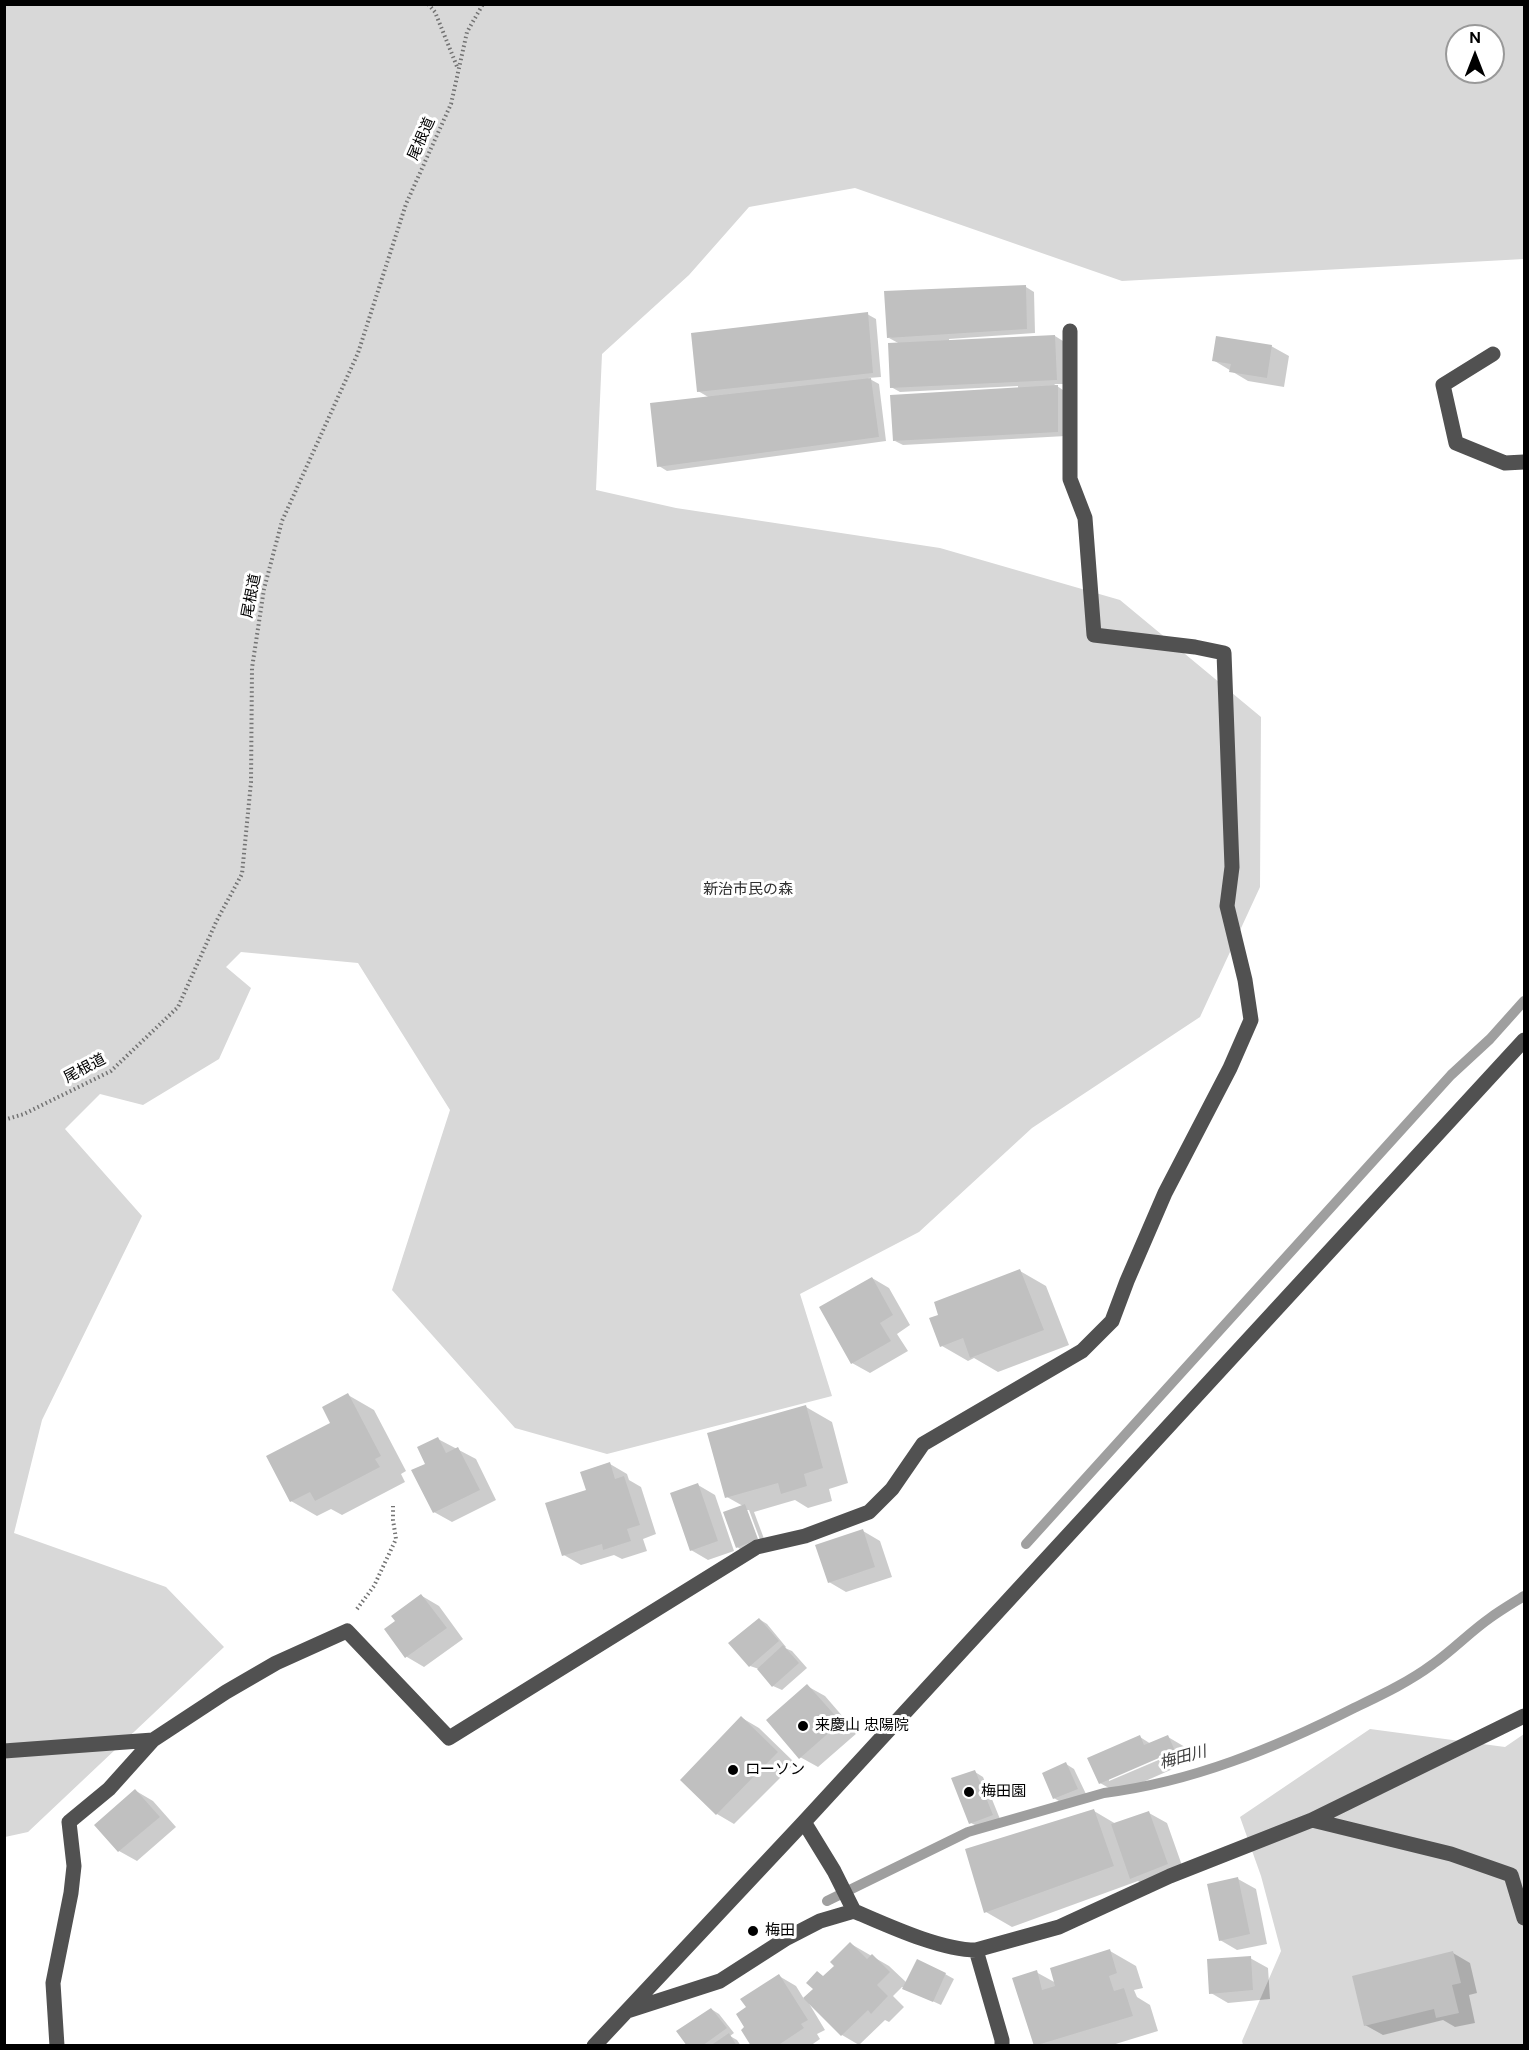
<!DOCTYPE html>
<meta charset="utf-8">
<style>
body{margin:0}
#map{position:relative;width:1529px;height:2050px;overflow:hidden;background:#fff;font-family:"DM Sans",sans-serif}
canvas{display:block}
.frame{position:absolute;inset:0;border:6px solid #000;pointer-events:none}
.north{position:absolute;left:1445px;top:24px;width:60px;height:60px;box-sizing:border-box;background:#fff;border:2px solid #999;border-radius:50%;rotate:0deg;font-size:16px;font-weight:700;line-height:24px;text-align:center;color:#000}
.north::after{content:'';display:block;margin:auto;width:21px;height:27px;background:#000;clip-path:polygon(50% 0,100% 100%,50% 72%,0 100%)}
</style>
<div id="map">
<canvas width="1529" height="2050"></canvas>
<div class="frame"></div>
<div class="north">N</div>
</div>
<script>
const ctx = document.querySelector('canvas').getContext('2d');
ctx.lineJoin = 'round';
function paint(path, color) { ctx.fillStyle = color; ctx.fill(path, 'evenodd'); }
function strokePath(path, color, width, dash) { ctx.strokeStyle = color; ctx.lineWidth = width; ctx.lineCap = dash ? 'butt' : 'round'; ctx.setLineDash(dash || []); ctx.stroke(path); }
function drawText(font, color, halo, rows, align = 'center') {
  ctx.font = font + ' "DM Sans","Noto Sans JP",sans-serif'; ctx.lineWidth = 6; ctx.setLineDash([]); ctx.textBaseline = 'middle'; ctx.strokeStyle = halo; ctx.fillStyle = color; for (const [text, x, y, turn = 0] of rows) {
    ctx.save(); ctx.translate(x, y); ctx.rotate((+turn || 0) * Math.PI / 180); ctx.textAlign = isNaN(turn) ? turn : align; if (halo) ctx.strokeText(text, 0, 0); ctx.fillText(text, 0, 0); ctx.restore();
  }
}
const green = new Path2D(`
 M5,5H1524V259L1122,281L855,188L749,207L689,275L602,354L596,490L676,508L940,548L1120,600L1261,717L1260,887L1200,1017L1032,1128L919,1232L800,1294L832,1396L607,1454L515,1428L392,1290L450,1110L358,963L241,952L226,967L251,988L219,1059L143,1105L100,1094L65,1129L142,1216L42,1420L14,1533L166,1587L224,1647L28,1832L5,1837ZM1457,36H1493V72H1457Z
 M1370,1729L1505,1747L1524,1734V2045H1243L1242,2041L1281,1951L1261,1876L1240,1817Z`);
const shadow = new Path2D(`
 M1026,287L1034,292L1035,333L949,339V342L1055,336L1063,341L1065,384H1054L1066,392V436L903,445L895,441L1018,389V386L900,392L891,387L900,344L889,338Z
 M867,314L876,319L881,377L868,378L879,384L886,441L667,471L659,466L710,398L698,391Z
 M1271,346L1289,356L1284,387L1248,381L1213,360Z
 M1020,1271L1046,1286L1069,1345L998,1372L974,1358L968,1361L942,1346Z
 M872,1278L889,1288L910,1325L897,1334L908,1351L870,1373L852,1363Z
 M348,1395L374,1410L406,1471L401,1474L405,1482L342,1515L331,1509L317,1516L291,1501Z
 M806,1407L832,1422L848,1483L829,1489L832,1501L808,1508L795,1500L754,1512L766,1544L762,1545L749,1510H746L759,1546L745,1552L737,1547L743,1506L727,1497Z
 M438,1439L476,1459L496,1500L452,1522L434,1512L427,1464Z
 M610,1464L627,1474L629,1480L641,1487L656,1534L643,1539L647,1551L622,1559L614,1555L581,1565L564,1555L587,1491Z
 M698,1485L715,1495L734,1551L708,1560L691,1550Z
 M863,1531L880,1541L892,1577L846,1592L829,1582Z
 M422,1596L439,1606L463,1639L424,1667L407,1657L397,1622Z
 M759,1619L767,1624L786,1647L785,1648L792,1651L807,1668L782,1690L773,1686L759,1669L750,1666Z
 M807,1686L825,1696L857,1733L818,1767L800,1757Z
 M742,1718L759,1728L795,1763L734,1824L717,1814L682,1780Z
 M1140,1737L1151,1744L1168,1737L1185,1747L1191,1761L1118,1793L1100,1783ZM1181,1747L1182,1750L1109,1781V1778Z
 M1066,1764L1074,1769L1086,1794L1062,1803L1054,1798Z
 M975,1772L983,1777L1000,1819L979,1827L971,1823Z
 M136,1791L153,1801L176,1827L137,1861L119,1851L96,1825Z
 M1094,1811L1116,1824L1149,1813L1167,1823L1185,1874L1149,1888L1138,1881L1012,1927L986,1912Z
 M1238,1879L1256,1889L1267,1944L1237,1950L1220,1940Z
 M851,1944L889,1966L907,1983L945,1974L954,1979L941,2005L902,1987L893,1996L904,2007L889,2022L885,2020L859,2045L842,2035L807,2000L825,2030L817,2034L820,2039L810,2046H753L746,2028L748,2008L779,1976L796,1986L804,1999L836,1966Z
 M1110,1951L1136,1966L1143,1988L1134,1990L1137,1997L1150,2005L1158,2031L1109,2046H1036V1972L1056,1983Z
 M1453,1953L1470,1963L1477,1993L1469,1995L1475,2023L1455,2027L1443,2020L1383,2035L1365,2025Z
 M1250,1958L1268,1968L1270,1999L1228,2003L1211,1993Z
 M711,2009L719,2014L734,2033L730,2036L737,2040L741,2046H689Z`);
const stream = new Path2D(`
 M1026,1544L1451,1075L1490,1039L1524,1001
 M827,1901L968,1832L1104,1793C1192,1782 1275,1748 1354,1708C1381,1695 1409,1682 1433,1664C1453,1650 1470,1632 1490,1618C1501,1610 1513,1603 1524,1596`);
const building = new Path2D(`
 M1026,285L1027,329L887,338L884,291Z
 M868,312L873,373L697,392L691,333Z
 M1055,335L1057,380L890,388L888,343Z
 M1216,336L1272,345L1267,378L1229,372L1231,364L1212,361Z
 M871,378L879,437L657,467L650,403Z
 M1058,385V432L893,441L890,395Z
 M1020,1269L1044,1330L970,1358L963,1338L940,1347L929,1318L938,1315L934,1302Z
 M872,1277L893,1315L880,1323L891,1341L851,1364L819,1307Z
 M348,1393L381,1456L375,1459L380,1467L315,1501L310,1492L290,1502L266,1456L330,1423L322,1407Z
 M806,1405L823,1468L804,1474L807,1486L781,1494L778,1483L725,1498L707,1433Z
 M438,1437L446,1453L458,1447L480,1490L433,1513L411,1470L425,1464L417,1447Z
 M610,1462L615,1479L624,1476L640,1525L627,1529L631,1541L603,1550L602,1544L562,1556L545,1503L586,1490L580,1472Z
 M698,1483L718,1541L690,1551L670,1493Z
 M745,1504L758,1539L736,1548L723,1512Z
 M863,1529L875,1567L828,1583L815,1545Z
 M421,1594L447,1628L405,1658L384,1629L395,1621L391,1616Z
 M759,1618L779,1641L749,1667L728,1643Z
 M783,1645L799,1663L772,1687L757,1669Z
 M807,1684L841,1722L799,1759L766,1720Z
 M741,1716L778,1752L716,1815L680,1780Z
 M1140,1735L1144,1745L1168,1735L1175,1751L1099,1784L1087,1758Z
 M1066,1762L1078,1789L1053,1799L1042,1773Z
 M975,1770L993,1815L969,1824L951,1778Z
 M135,1789L160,1817L118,1852L94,1825Z
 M1094,1809L1114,1866L984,1913L965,1849Z
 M1149,1811L1168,1864L1130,1879L1111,1824Z
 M1238,1877L1250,1934L1219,1941L1207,1884Z
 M850,1942L867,1959L872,1954L890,1972L877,1985L888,1996L871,2014L868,2010L841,2036L803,1998L813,1989L806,1983L817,1971L823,1976L834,1966L830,1962Z
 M1110,1949L1117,1973L1109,1976L1114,1991L1124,1988L1133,2016L1034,2046L1012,1978L1037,1970L1042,1990L1055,1986L1050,1968Z
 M1453,1951L1461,1983L1452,1985L1459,2013L1436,2018L1434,2009L1364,2026L1352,1976Z
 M1251,1956L1253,1990L1209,1994L1207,1959Z
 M917,1959L946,1973L933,2002L902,1989Z
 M779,1974L808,2020L801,2024L804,2028L777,2046H751L741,2030L744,2027L736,2014L746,2007L740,1999Z
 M711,2008L727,2028L702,2046H687L676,2031Z
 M729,2033L737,2046H710Z`);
const path = new Path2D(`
 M428,4L435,12L458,69
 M4,1120L24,1114L111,1071L178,1007L217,920L242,874L251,782L252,668L264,589L282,521L358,353L406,204L451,104L467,32L483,4
 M357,1609L374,1586L396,1539L393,1520V1506`);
const minor = new Path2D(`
 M1493,354L1443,385L1456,443L1505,463L1524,462
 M4,1751L153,1740L226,1692L276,1663L347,1631L449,1738L757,1547L805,1536L869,1512L892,1489L923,1444L1082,1351L1112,1321L1127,1281L1165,1193L1230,1068L1251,1020L1245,980L1227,906L1232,867L1224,653L1195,647L1094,635L1085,518L1070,479V331
 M1312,1820L1451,1854L1511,1875L1524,1918
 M804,1822L834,1871L854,1911C887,1925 940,1950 976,1950L1002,2040V2046
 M976,1950L1059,1927L1170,1876L1312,1820L1524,1716
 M627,2011L720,1981L787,1938L820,1921L854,1911
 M57,2046L53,1983L71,1893L74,1866L69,1822L109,1789L153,1740
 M594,2046L804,1822L1524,1040`);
const markers = [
 [803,1726,6,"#000"],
 [733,1770,6,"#000"],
 [969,1792,6,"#000"],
 [753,1931,6,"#000"]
];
const streetNames = [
 ["尾根道",422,139,-66],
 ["尾根道",252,596,-79],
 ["尾根道",85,1069,-28]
];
const parkNames = [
 ["新治市民の森",748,890]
];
const poiNames = [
 ["来慶山 忠陽院",815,1726],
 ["ローソン",745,1770],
 ["梅田園",981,1792],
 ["梅田",765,1931]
];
const waterNames = [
 ["梅田川",1183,1758,-15]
];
paint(green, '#d8d8d8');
paint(shadow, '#0003');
strokePath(stream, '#9f9f9f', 10);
paint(building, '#c0c0c0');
strokePath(path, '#737373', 4, [1.5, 3]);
strokePath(minor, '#515151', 15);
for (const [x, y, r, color] of markers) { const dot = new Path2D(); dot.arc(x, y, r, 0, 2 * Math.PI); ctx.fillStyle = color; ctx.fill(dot); strokePath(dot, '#fff', 2); }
drawText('15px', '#000', '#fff', streetNames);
drawText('15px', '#2f2f2f', '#fff', parkNames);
drawText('15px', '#000', '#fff', poiNames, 'left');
drawText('italic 16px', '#404040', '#fff', waterNames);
</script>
